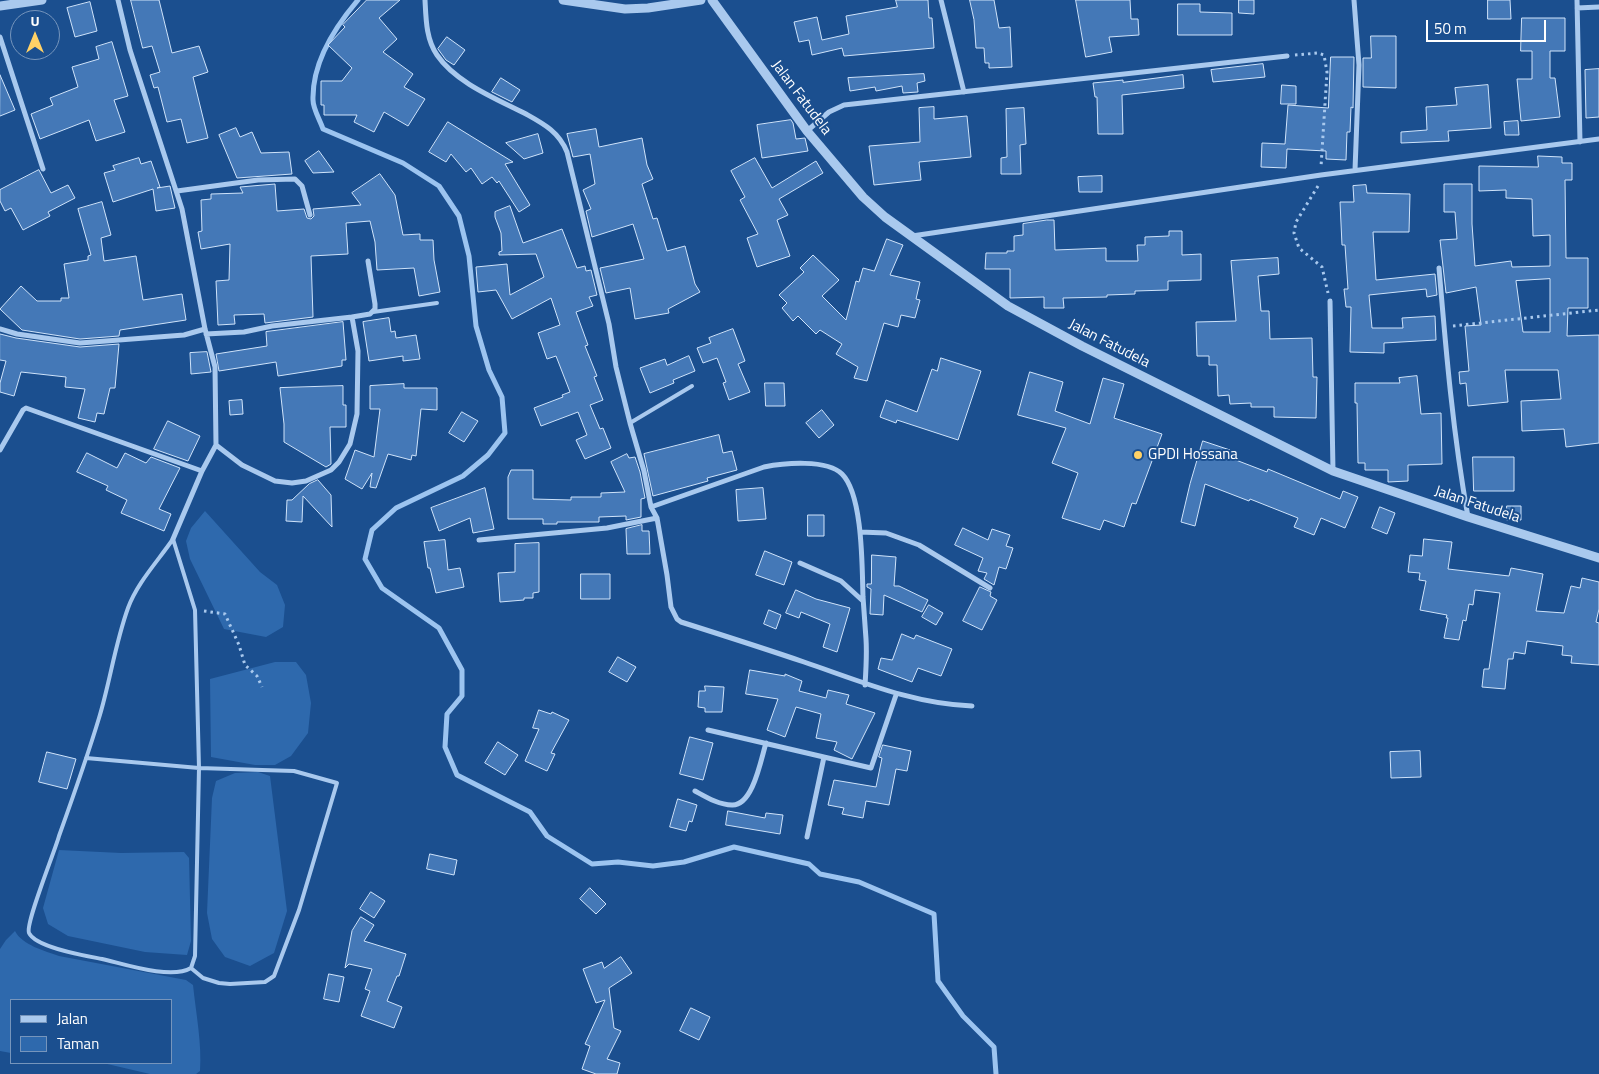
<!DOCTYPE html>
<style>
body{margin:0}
#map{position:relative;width:1599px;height:1074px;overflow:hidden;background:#1b4f8f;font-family:"Titillium Web",sans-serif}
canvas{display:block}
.legend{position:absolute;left:10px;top:999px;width:162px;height:65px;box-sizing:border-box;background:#1b4f8f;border:1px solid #7695bc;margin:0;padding:6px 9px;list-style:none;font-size:15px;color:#fff}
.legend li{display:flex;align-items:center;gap:10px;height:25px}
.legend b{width:25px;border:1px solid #7695bc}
.north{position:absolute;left:10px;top:10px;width:50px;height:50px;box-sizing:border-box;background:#1b4f8f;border:1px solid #7695bc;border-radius:50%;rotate:0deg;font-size:14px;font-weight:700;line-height:20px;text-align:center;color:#fff}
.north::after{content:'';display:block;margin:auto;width:18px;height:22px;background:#ffd166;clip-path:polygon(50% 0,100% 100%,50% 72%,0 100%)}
.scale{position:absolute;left:1426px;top:20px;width:120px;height:22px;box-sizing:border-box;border:2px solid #fff;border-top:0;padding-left:6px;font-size:15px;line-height:18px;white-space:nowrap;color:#fff;-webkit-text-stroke:4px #1b4f8f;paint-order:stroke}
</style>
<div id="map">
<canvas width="1599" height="1074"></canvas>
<ul class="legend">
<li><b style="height:6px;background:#a9c9ee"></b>Jalan</li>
<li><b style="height:14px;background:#2e69ad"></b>Taman</li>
</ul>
<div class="north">U</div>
<div class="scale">50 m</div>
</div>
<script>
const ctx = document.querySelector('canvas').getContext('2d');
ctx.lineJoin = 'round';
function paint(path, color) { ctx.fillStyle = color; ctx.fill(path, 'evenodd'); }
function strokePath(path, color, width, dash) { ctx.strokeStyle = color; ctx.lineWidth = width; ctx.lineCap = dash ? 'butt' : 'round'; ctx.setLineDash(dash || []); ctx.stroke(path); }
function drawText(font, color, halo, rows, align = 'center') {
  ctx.font = font + ' "Titillium Web",sans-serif'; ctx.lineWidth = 4; ctx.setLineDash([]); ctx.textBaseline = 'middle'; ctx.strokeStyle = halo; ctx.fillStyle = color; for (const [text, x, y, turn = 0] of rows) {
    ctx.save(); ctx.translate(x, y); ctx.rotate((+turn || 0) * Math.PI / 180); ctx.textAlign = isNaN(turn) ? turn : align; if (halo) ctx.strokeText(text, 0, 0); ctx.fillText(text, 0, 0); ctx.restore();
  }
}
const green = new Path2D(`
 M205,511L260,572L277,585L285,605L283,627L266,637L224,629L190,559L186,541L191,528Z
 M275,662H296L306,675L311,703L308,733L291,756L275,765H255L211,757L210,679Z
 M258,772L270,776L287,911L274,953L250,966L225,957L212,939L207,913L212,798L216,781L235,773Z
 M59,850L121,853L184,852L189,858L191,941L187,955L145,952L68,936L48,924L43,908Z
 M15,931C22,945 45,951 59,956L186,980L193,985C196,1014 202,1043 200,1071L196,1074H150L103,1063H171V1000H11V1053L0,1051V949L6,940Z`);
const stream = new Path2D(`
 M358,0C335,27 312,63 313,100C313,109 320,120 323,129L403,163L439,186L459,216L469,256L476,326L489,370L502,397L505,433L488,455L463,476L396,508L372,530L365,559L382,588L439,628L462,670V696L447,714L445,747L457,775L530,812L547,836L592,864L618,862L653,866L684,862L734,847L809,864L820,874L859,882L934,914L938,981L963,1016L994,1047L996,1074`);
const building = new Path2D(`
 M131,0H159L172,53L199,46L208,72L193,77L208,138L187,143L181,119L167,122L158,87L154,88L150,75L160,72L152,46L143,48Z
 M367,0H400L379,18L397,39L383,52L413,74L404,87L425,99L408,126L384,112L374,132L354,122L357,115H324V105H321V81H342L352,68L328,45L345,27L343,25Z
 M896,0H928L929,18H932L934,48L844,56L842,48L812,55L809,40L799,42L794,22L817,17L822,40L849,34L846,16L897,7Z
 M970,0H994L999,28L1010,27L1012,67L989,68V63H985L984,48H976L974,20Z
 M1076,0H1130L1131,19H1138L1139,35L1109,37L1112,52L1086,57Z
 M1239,0H1254V14L1239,13Z
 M1488,0H1510L1511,19H1488Z
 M90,2L97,31L75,37L67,8Z
 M1178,4H1200V12L1232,13V35H1178Z
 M1522,18H1565V51H1550V78H1555L1560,117L1521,121L1517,79H1532V51H1521Z
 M1371,36H1396V88L1363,87V58H1371Z
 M447,37L465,50L454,65L446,60L438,49Z
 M112,42L128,96L114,100L125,132L96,141L89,120L40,139L31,114L53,105L50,98L78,87L72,67L99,59L96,47Z
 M1331,57H1354L1353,108L1351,107L1350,132H1347L1346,160L1326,159V151L1287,149L1286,168L1261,167L1262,143L1285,144L1288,105L1328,108Z
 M1263,64L1265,77L1213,82L1211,70Z
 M1599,69V117L1586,118L1585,70Z
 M924,74L925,81L917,83L918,92L903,93L902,86L876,91L875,87L850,91L848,78Z
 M0,75L15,110L0,116Z
 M1183,75L1184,88L1122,95L1123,134H1098L1097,97H1095L1093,83L1123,80V82Z
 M501,78L520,90L512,102L492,92Z
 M1282,85L1296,86V104H1281Z
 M1488,85L1491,128L1448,131L1449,141L1401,143V132L1427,130L1426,107L1457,105L1455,88Z
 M934,107V119L967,116L971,157L919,162L921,180L874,185L869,146L920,142L919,108Z
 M1024,108L1026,144L1020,145L1021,174H1001V158L1007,157L1006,109Z
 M791,120L793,123L796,139L805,138L808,151L762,158L757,125Z
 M1518,121L1519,135H1505L1504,122Z
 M448,122L513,162L505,164L530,205L519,212L499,181L497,183L492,177L482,184L471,168L466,172L451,154L446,162L429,152Z
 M236,128L240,137L252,132L261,153L289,152L292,174L237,178L219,135Z
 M596,129L599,147L642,138L647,165L653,179L642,184L653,219L657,218L667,251L685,246L695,284L700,292L668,309L669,313L635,319L630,288L606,293L600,268L644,259L633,224L592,237L586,211L591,209L583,190L595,184L590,154L573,157L567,134Z
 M538,134L543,153L524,159L506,143Z
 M319,151L334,172L313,173L305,161Z
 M1538,156L1562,157V163H1572V180H1565L1566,258H1588V308H1568L1567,336L1599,335V443L1566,447L1564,429L1522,431L1521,401L1561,399L1558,370H1505L1508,402L1468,406L1466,383L1460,384L1459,372L1469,371L1465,326L1481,325L1476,287L1446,293L1440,240L1457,239L1455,212H1444V184H1472V224L1475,266L1511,261L1512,267L1550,266V235L1533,236L1532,199L1506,198V190L1479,191V166L1538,167ZM1550,279V332H1523L1516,281Z
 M139,158L141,164L151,161L160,187L157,188L170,186L175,208L156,211L153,189L113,202L104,173L115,170L113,166Z
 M755,158L772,188L816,161L823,173L779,199L788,215L777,220L790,256L757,267L747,238L758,234L740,200L745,197L731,171Z
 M39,170L51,193L68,185L75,198L48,212L50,216L23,230L11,208L5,211L0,201V190Z
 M380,174L395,195L403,235L420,234V240H433L434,260L440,292L419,296L414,268L377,270L375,242L370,221L346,223L348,254L311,256L313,317L265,323L264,314L234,315L235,324L218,325L216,281L229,280L230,244L201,249L198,232L202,231L201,200L211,199V194L243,193L240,187L275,184L277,211L304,209L307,218L311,219L314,216L313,209L361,205L352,193Z
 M1102,176V192H1079L1078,177Z
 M1366,185L1367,193L1410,194L1409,232H1373L1376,280L1435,274L1437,295L1427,297L1426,289L1369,295L1372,328H1403L1402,318L1435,316L1436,340L1384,343V353L1350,352L1351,307H1346L1344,289H1348L1345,245H1342L1340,202H1354L1353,186Z
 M102,202L111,235L101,238L104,261L136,256L143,300L182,294L186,320L120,330L119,336L80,339L22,330L0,309L21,286L37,301H61V298H69L64,264L88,260V256L91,255L78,209Z
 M510,206L523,243L562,229L577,268L585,266L586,271L591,270L597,295L589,297L593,306L576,312L588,345L585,346L597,376L594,377L603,400L590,405L600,429L603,428L611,448L585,459L576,440L587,435L578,412L541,426L534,408L563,397L562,395L570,392L556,356L547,359L538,333L560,325L551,298L512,319L496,290L478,292L476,267L507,264L510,295L544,277L536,254L499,255V252L502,251L501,233L495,217V212Z
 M1047,220H1054L1055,250L1106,248V261H1138L1137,245H1145V237L1169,236V231H1182V255L1201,254V280L1168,281V290L1135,291V294L1107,295V297L1063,298L1064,308H1044V297L1010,298V269H985L986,253H1007V251H1014V236L1023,235V224Z
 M887,239L903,245L890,275L920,282L916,299L920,300L915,318L901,315L898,327L884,323L867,381L854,378L858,367L836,354L842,344L820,330L816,334L798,316L793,321L782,308L787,303L779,295L804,272L800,268L813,255L839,280L822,296L846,320L856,281L859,282L863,268L874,271Z
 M1278,258L1279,274L1258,276L1261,311H1269L1270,339L1312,338L1313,377H1317L1316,418L1274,417V407H1251V403L1230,404L1229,395L1218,396L1217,365H1209V356H1197L1196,322L1236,321L1231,261Z
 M389,318L391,332L395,331L396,338L416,335L420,359L403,361V356L369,361L363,322Z
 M343,322L346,360H342V366L278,376L276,362L219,371L216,354L267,346L266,332Z
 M733,329L745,361L738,364L750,392L729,400L723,383L726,382L717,358L703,363L697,348L711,343L709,338Z
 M0,334L16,338L80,347L119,344L115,388H110L104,414L97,413L95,422L78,418L85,389L65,387L66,377L21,372L14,396L0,392V383L6,361L0,360Z
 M207,352L211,372L191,374L190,353Z
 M689,356L695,371L673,380L674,383L650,393L640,368L665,359L667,365Z
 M941,358L981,371L958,440L897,420L896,423L880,417L886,400L917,412L932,369L937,371Z
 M1030,372L1063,382L1055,411L1090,424L1103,378L1124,384L1114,418L1162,434L1136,504L1132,503L1124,527L1104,520L1100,530L1062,518L1078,473L1052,463L1066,428L1018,415Z
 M1417,376L1421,414L1441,413L1442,464L1408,465V481L1388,482V470H1365V463H1358L1357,403H1355V383H1400L1399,378Z
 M765,383H784L785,406H766Z
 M404,384V388H437V410L421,409L416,456L412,455L411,460L388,454L376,488L370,487L372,473L362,489L345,479L355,450L374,457L380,409H370V386Z
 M343,386V405H346V427H330L331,464L326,467L284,442V424L280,388Z
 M242,400L243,414L230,415L229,401Z
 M822,410L834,425L819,438L806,423Z
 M462,412L478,421L464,442L449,433Z
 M168,421L200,436L188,461L154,449Z
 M719,435L723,453L732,451L737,470L707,478L708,481L653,496L644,454Z
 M1203,441L1230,450L1228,457L1267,472L1268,469L1340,499L1343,491L1358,497L1345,528L1321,518L1314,535L1294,527L1298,518L1250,499L1249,501L1205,484L1195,526L1181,522L1190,484Z
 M87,453L117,468L125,453L146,463L151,457L180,468L159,509L171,514L164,531L121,513L127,500L106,490L108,486L77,472Z
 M627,454L629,458L635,457L640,472L645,498L641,499V517L626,520V516L599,517V522H557V524H543V519H508V477L511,470H533V499L571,500V497H601V493L625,492L611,462Z
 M1473,457H1514V491H1474Z
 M318,480L331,495L332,527L303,496L302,522L286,521L287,500H292L309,484Z
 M485,488L494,529L473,533L470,518L439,531L431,508Z
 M763,488L766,519L738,521L736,490Z
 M1507,506H1521V520H1507Z
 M1380,507L1395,513L1387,534L1372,528Z
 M808,515H824V536H808Z
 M642,525V531H649L650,554H627L626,529Z
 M963,528L988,540L992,529L1010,535L1006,546L1013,548L1006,569L999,567L994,585L984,579L987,573L978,571L983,558L955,545Z
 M1424,539L1452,542L1448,569L1509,576L1511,568L1543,574L1536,611L1564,613L1571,586L1580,588L1582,578L1599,582V609L1596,622L1599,623V665L1571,663L1572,656L1562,655L1563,646L1527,641L1525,654L1514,652L1513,659H1508L1505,689L1482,687L1484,669H1489L1500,593L1475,590L1473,605L1469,604L1466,621L1463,620L1459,640L1444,638L1448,618H1446L1447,615L1420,610L1426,581L1419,580L1420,573L1408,572L1410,555L1422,556Z
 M445,540L448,570L460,568L464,587L436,593L430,568H428L424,542Z
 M539,543V592L533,593V598H524V600L500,602L498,573L515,572V544Z
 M765,551L792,562L784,585L756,575Z
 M872,555L896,557L894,586H899L928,600L922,612L884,595L883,615L870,614L871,589L867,587V584H871Z
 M581,574H610V599H581Z
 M980,587L991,592L990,596L997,600L982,630L963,621Z
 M796,590L816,599L850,608L837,652L823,647L830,624L801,612L799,618L786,613Z
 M929,605L943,613L936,625L922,617Z
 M769,610L781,615L776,629L764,624Z
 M902,634L914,639L916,635L952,649L941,676L918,668L912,682L878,669L881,658L892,660Z
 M618,657L636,667L627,682L609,672Z
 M750,670L785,676V674L802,681L799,691L826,698L828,690L849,695L846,704L875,713L852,759L834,750L837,742L816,738L821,714L796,707L785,737L767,730L778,699L746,694Z
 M705,686L724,687L722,712H705V708L698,707L699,691H705Z
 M539,710L551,714L552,712L569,720L551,753L555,754L547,771L525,761L539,729L533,728Z
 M690,737L713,743L703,780L680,774Z
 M498,742L518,755L505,775L485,763Z
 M883,745L911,751L907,771L896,769L889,805L866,801L863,818L842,814L844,808L828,805L834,780L876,787L882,758L879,757Z
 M1420,751L1421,777L1391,778L1390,752Z
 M47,752L76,759L67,789L39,782Z
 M678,799L697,805L692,822L689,821L686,831L670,827Z
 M728,811L765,818L766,813L783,815L780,834L726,825Z
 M430,854L457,860L454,875L427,869Z
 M590,888L606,904L596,914L580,899Z
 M371,892L385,901L374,918L360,909Z
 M361,917L374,925L364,941L406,954L399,976H397L387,1001L402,1007L394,1028L361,1016L370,991L365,989L372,969L349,964L345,968L352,931Z
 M621,957L632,973L609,988L614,1028L621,1031L607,1059L620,1063L617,1074H596L582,1069L590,1046L585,1044L605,1000L596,1003L583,969L602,962L604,968Z
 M329,974L344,977L339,1002L324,999Z
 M691,1008L710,1017L699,1040L680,1031Z`);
const path = new Path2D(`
 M1295,55L1318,53L1324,55L1327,72L1321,167
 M1318,186L1296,222L1294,233L1299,248L1322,267L1328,293
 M1453,326L1599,310
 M204,611L225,614L239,645L245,665L257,676L262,687`);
const service = new Path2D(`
 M373,312L437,303
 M630,423L692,386
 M173,539L195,610L199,768L195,956L191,968C171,980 124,964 102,959C87,956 36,948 29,933C25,924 55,851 59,836C73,797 87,758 99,718C110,682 115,644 128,608C137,583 158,561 173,539Z
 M86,758L199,768L294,771L337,783L299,910L274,976L265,982L230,984L219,983L203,978L191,968`);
const minor = new Path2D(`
 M118,0L130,50L182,209L205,329L215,367L216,445L202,471L173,539
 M425,0C426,19 426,39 437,55C456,83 497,99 526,114C544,124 559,132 567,152L609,324L616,367L630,423L644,471L651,507L657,518L667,575L671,607L677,619L681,622C722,635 763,648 804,662C860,681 913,704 972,706
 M941,0L964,92
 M1354,0L1359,65L1355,170
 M1577,0L1580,142
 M1577,8L1599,7
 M0,37L43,169
 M807,131L829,112L844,105L1287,56
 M177,191L258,180L295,179L302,186L310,215
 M912,236L1321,175L1599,139
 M1439,268C1446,351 1453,434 1468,517
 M1330,301L1333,471
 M352,317L370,314L375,309V304L368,261
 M0,329L17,334L80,343L184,335L205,329
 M206,334L244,332L272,326L352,317L358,351L357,414L350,444L339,462L331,470L306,481L292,483L275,481L242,465L216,445
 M0,450L23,410L26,408L202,471
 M651,507L764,467C784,463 827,459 842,474C863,495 862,567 863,597C864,611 865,625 866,639C867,654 866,670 865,685
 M860,532L886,533L919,545L990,588
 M479,540L607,528L657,518
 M800,563L841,581L863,601
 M708,730L871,768L896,695
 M695,791C706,797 719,805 732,805C753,806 761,759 766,743
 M807,837L824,757`);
const tertiary = new Path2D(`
 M563,0L625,9L648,8L701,0
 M712,0L807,131L863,197L885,217L1008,306L1082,346L1333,471L1468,517L1599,558
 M0,6L42,0`);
const markers = [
 [1138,455,5,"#ffd166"]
];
const streetNames = [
 ["Jalan Fatudela",801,98,53],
 ["Jalan Fatudela",1109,344,27],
 ["Jalan Fatudela",1477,505,18]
];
const poiNames = [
 ["GPDI Hossana",1148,455]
];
paint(green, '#2e69ad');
strokePath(stream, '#9cc4f0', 5);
paint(building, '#4478b7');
strokePath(building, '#cfe3fa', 1);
strokePath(path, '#a9c9ee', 3, [2.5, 4]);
strokePath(service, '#a9c9ee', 4);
strokePath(minor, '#a9c9ee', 5);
strokePath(tertiary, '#a9c9ee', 9);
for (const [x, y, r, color] of markers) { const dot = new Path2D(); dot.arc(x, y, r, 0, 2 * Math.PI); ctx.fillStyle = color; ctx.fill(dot); strokePath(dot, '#1b4f8f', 2); }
drawText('15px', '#fff', '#1b4f8f', streetNames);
drawText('15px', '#fff', '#1b4f8f', poiNames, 'left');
</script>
